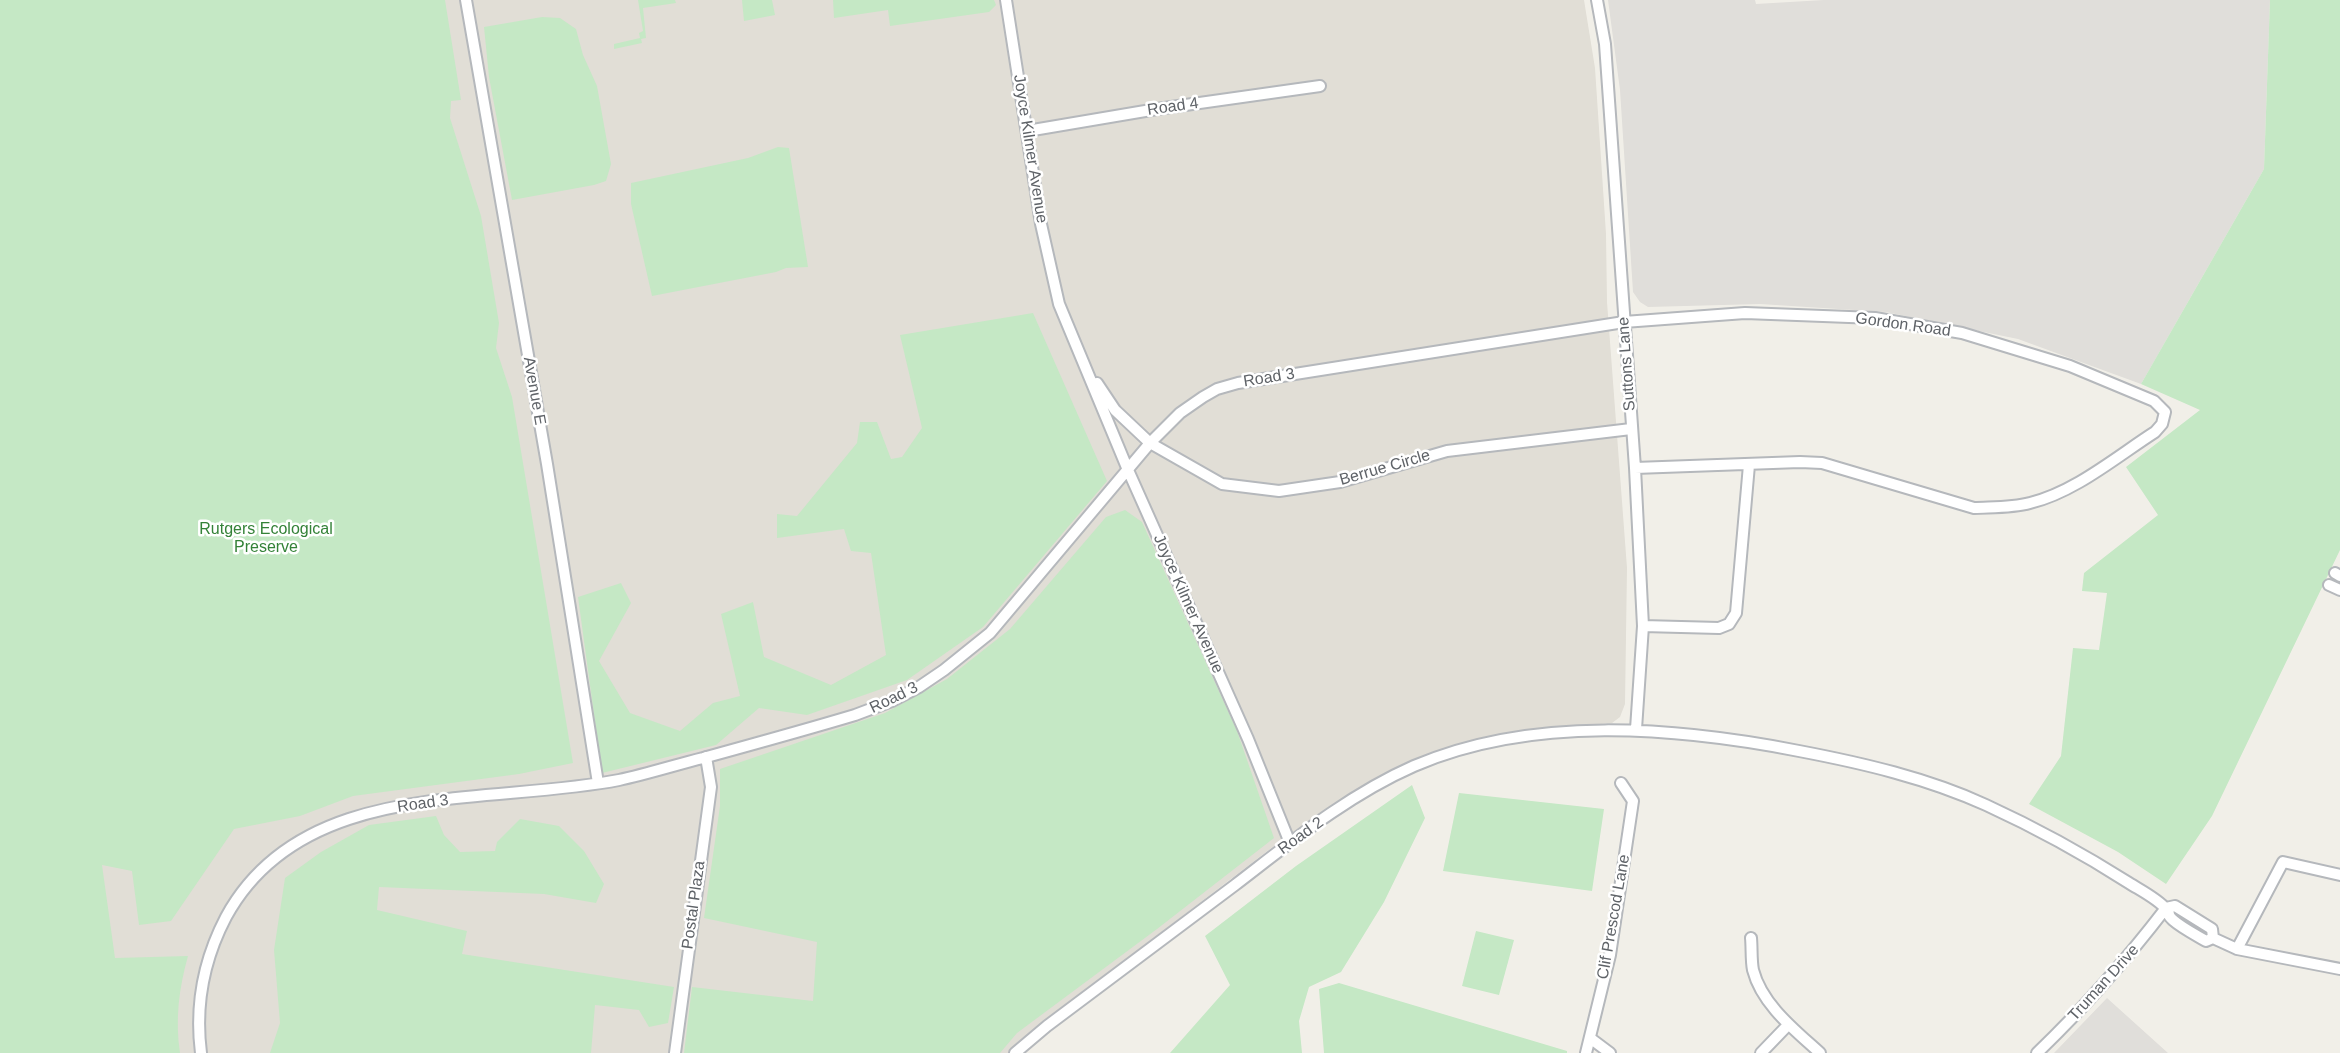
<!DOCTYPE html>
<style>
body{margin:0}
canvas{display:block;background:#f1efe8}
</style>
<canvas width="2340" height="1053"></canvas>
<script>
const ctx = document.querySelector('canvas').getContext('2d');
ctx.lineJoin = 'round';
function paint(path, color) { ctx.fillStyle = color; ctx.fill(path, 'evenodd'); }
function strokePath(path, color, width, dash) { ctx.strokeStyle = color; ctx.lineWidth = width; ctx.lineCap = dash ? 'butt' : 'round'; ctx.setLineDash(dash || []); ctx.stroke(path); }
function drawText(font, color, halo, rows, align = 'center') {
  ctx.font = font + ' Arial,sans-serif'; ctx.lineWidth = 5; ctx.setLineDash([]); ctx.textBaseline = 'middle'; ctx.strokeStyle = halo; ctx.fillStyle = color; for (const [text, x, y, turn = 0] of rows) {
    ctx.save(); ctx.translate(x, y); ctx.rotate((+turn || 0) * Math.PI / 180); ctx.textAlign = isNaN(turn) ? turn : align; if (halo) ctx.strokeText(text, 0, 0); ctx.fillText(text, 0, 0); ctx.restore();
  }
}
const industrial = new Path2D(`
 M1608,0H1755L1756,4L1824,0H2270L2264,169L2141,384L2018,339L1886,312L1760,304L1648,307L1640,302L1633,292L1620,90Z
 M2107,998L2168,1053H2054Z`);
const education = new Path2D(`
 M0,0H1584L1595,68L1606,234L1607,302L1627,568L1625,704L1620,717L1612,723L1524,731L1486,738L1449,749L1375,780L1287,836L1019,1041L1008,1053H0Z`);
const green = new Path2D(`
 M0,0H445L461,100L451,101L450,118L481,216L499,323L496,348L512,397L573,763L519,774L353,796L300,816L234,829L171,921L139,925L132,871L102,865L115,958L188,956C179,988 175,1019 180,1053H0Z
 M638,0H675L676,3L643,8L646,38L641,39L642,43L614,49V44L640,38L639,33L643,31Z
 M742,0H772L775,15L744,21Z
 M833,0H994L996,5L989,12L890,26L888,10L834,18Z
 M2270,0H2340V550L2212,816L2166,884L2118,852L2029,804L2061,756L2073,648L2099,650L2107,593L2082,591L2084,573L2158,515L2126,467L2200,410L2141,384L2264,169Z
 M542,17L560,18L576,29L583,55L597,86L611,164L606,181L594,185L512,200L489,77L484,27Z
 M778,147L789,148L808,267L786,268L776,272L652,296L631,204V183L748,158Z
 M1033,313L1107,481L983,627L907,680L807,715L759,708L716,745L602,773L578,597L621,583L631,603L599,661L630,713L680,731L713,703L740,696L721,614L753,602L764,657L831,685L886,655L871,553L851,551L844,529L777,538V514L797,516L857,443L860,422H877L891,459L902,457L922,428L900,335Z
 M1125,510L1142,522L1237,731L1274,838L1157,929L1017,1033L1000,1053H684L692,987L813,1001L817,942L704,918L720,806V769L885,713L947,679L1010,629L1106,517Z
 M1412,785L1425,818L1384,902L1341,972L1309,987L1299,1021L1302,1053H1170L1230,985L1205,936L1296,866Z
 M1459,793L1604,809L1592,891L1443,871Z
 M436,816L444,835L460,852L495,851L497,842L520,819L559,826L584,851L604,884L596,903L544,894L379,887L377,910L467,931L462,954L674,987L668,1023L649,1027L639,1010L595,1005L591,1053H270L280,1023L274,950L285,878L321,852L369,825Z
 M1476,931L1514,940L1499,995L1462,986Z
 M1339,983L1567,1051V1053H1324L1319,989Z`);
const minor = new Path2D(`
 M466,0L547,464L598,783
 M1006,0L1041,224L1059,304L1128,470L1248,739L1290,843
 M1597,0L1605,44L1635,468L1643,626L1636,729
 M1027,131L1157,109L1320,86
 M1097,383L1115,410L1150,443L1222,484L1279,491L1340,482L1447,451L1631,429
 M2335,573L2340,576
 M2329,585L2340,590
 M1643,626L1719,628L1729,624L1736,613L1749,465
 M2166,908L2175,906L2212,929L2213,938
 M1751,938C1752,948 1751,960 1753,970C1762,1005 1796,1031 1820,1053
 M2237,949L2283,862L2340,875
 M1590,1038L1610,1053
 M201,1053C195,1006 204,959 226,917C302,777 487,806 619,780C647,774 675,765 703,758C754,744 805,730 855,715L892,701L919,687L944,670L990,633L1150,443L1180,413L1203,397L1217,389L1238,383L1624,322L1745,313L1875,318L1962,333L2070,366L2154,401L2165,412L2162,424L2155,432C2116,457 2075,492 2030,503C2012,508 1992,507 1974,508L1822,463L1800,462L1635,468
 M675,1053L711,787L706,757
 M1015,1053L1047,1026C1109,979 1173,932 1235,885C1291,842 1348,795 1414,766C1533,715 1675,727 1799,751C1862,763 1927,778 1986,805C2034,827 2085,855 2129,883C2140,890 2158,899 2166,909C2173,918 2165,912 2173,920C2182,928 2196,935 2206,941L2213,938L2237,949L2340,969
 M1586,1053L1610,955L1633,801L1621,783
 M1761,1053L1788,1025
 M2037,1053C2084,1008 2126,960 2166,908`);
const streetNames = [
 ["Road 4",1173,107,-8],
 ["Joyce Kilmer Avenue",1030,149,81],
 ["Gordon Road",1903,325,8],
 ["Suttons Lane",1627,364,-94],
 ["Road 3",1269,378,-9],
 ["Avenue E",534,391,80],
 ["Berrue Circle",1385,468,-16],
 ["Joyce Kilmer Avenue",1188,604,66],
 ["Road 3",894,698,-26],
 ["Road 3",423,804,-8],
 ["Road 2",1301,836,-36],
 ["Postal Plaza",694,905,-82],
 ["Clif Prescod Lane",1614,917,-80],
 ["Truman Drive",2104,983,-48]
];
const parkNames = [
 ["Rutgers Ecological",266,530],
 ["Preserve",266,548]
];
paint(industrial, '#e0deda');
paint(education, '#e1ded6');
paint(green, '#c5e8c5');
strokePath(minor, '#b5b8bc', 14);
strokePath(minor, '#fff', 10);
drawText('16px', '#5f6368', '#fff', streetNames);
drawText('16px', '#348238', '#fff', parkNames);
</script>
